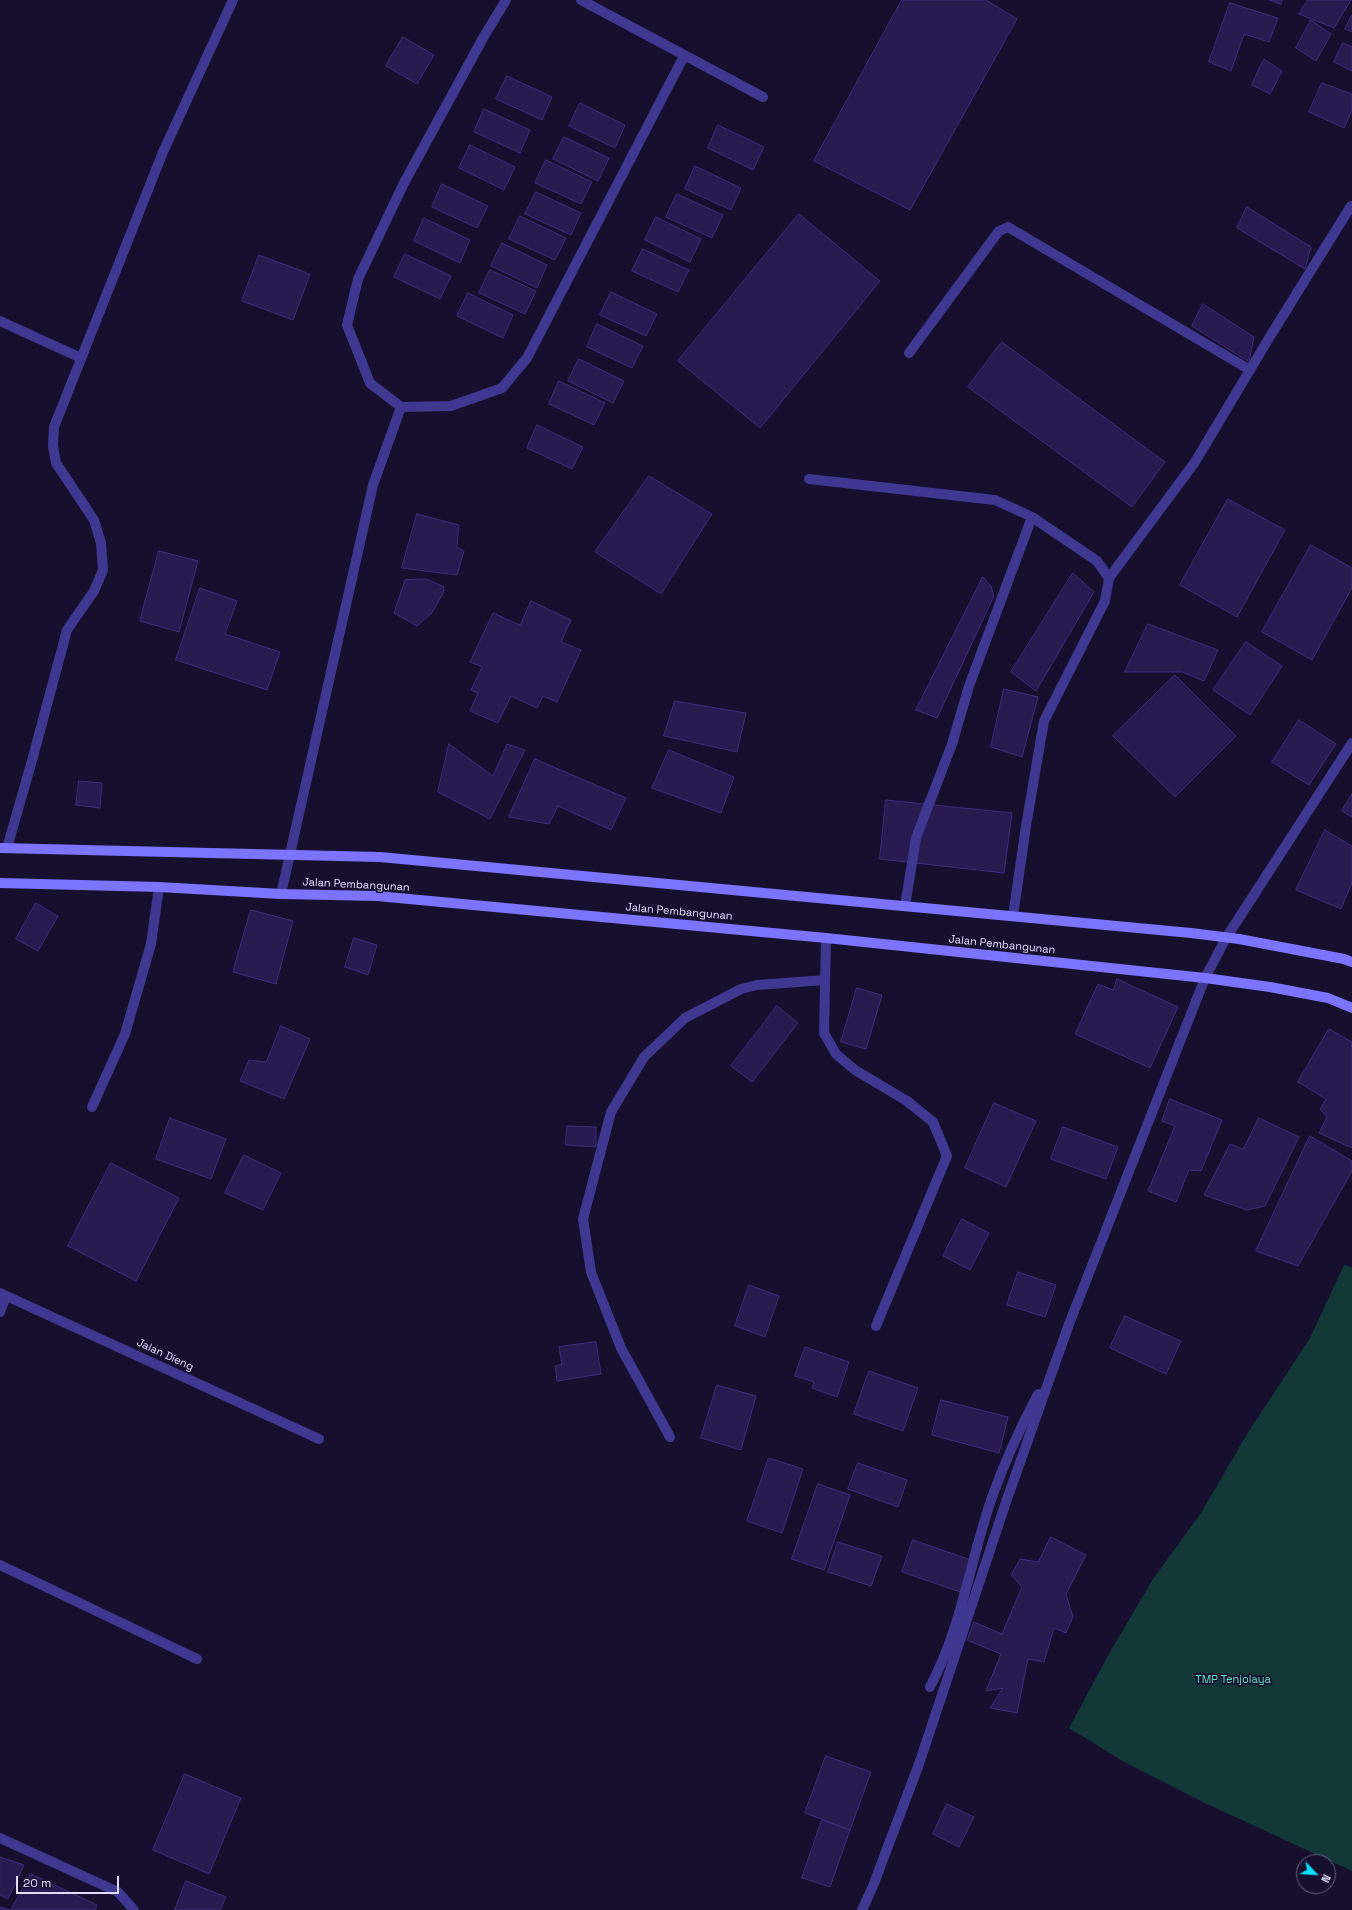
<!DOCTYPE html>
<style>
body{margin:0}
#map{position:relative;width:1352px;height:1910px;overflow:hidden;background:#16102e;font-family:"Space Grotesk",sans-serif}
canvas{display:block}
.north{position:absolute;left:1296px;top:1854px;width:40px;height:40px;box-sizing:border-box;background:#16102e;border:1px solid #686282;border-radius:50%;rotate:115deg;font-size:11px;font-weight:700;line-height:16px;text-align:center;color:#e2ddff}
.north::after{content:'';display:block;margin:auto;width:14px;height:18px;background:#09e0ff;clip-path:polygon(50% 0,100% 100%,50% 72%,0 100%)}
.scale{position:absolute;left:16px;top:1876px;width:103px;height:18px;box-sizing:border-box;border:2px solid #e2ddff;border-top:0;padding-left:5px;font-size:12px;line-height:14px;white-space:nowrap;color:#e2ddff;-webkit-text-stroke:3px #16102e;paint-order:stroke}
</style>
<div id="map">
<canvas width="1352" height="1910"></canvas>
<div class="north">N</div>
<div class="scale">20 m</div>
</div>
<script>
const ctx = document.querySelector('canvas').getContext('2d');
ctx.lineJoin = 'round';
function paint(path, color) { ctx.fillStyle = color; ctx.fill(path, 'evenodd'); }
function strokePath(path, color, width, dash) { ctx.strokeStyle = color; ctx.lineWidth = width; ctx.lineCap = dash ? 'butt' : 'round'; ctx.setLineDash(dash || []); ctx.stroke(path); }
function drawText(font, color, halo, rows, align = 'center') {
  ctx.font = font + ' "Space Grotesk",sans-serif'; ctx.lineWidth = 3.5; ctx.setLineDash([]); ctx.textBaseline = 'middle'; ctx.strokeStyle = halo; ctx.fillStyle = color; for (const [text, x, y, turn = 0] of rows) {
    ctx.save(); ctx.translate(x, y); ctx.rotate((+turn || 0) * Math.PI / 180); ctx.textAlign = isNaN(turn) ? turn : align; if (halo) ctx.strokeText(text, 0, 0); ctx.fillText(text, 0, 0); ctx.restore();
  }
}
const green = new Path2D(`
 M1344,1265L1352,1267V1871L1205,1803L1126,1763L1069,1728L1110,1652L1153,1579L1201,1513L1247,1434L1310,1338Z`);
const building = new Path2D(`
 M902,0H986L1017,19L910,210L814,161Z
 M1270,0H1282L1281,4Z
 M1308,0H1351L1334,28L1299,14Z
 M1230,3L1278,18L1269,42L1244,34L1231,71L1209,62Z
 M1352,15V32L1345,29Z
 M1311,20L1331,34L1316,61L1296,48Z
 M403,37L434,55L417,84L386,66Z
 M1343,43L1352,47V71L1334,62Z
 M1264,59L1282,71L1270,94L1252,85Z
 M507,76L552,97L542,120L496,99Z
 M1322,83L1352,94V110L1344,128L1309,112Z
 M580,103L625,125L615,148L569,126Z
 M484,109L530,130L520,153L474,132Z
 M718,125L764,147L753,170L708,148Z
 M564,137L609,158L598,181L553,159Z
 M470,145L515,167L504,190L459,168Z
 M546,160L592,182L581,204L535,183Z
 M695,166L741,188L731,210L685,189Z
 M442,184L488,206L477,228L432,207Z
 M536,192L581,213L571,235L525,214Z
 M677,194L723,215L712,238L666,217Z
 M1247,207L1311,247L1305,269L1237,228Z
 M799,214L880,281L760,428L678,361Z
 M520,216L566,238L555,260L509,239Z
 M656,217L701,239L690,262L645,240Z
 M424,218L470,240L460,263L414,241Z
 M502,243L547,265L537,288L491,266Z
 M643,249L689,270L678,292L632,271Z
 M405,254L451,276L440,299L394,277Z
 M259,255L310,274L293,320L242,301Z
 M490,270L536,291L525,314L479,293Z
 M611,292L657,314L646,336L600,315Z
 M468,293L513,315L503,338L457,316Z
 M1203,304L1254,337L1249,362L1192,326Z
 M597,324L643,346L632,368L587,347Z
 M1002,342L1165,462L1132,507L968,387Z
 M579,359L624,381L613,403L568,381Z
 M559,381L605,403L594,425L549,404Z
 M537,425L583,447L572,469L527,448Z
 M649,476L712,514L661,594L595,552Z
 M1228,499L1285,530L1237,617L1180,585Z
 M417,514L459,525L457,547L464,551L457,575L402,568Z
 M1311,545L1352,568V588L1312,660L1262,632Z
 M159,551L198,561L179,632L140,621Z
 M1073,573L1094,592L1036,691L1011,672Z
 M983,577L991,586L994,596L937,718L916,710Z
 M427,579L444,587L443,593L432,613L417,626L394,613L405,580Z
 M200,588L237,601L225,634L280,652L267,690L176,660Z
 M531,601L571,620L561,642L581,650L557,702L543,696L537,708L511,696L498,723L470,711L478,693L471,690L482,667L470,662L493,613L520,625Z
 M1148,624L1218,650L1204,681L1182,672H1125Z
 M1246,642L1282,666L1250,715L1213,690Z
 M1175,675L1236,736L1175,797L1113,736Z
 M1004,689L1038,697L1022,757L991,747Z
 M675,701L746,713L737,752L664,736Z
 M1299,720L1336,744L1309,785L1272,762Z
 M449,744L493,776L507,744L525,750L490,819L438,792Z
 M669,750L734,777L721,813L652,788Z
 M535,759L626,798L611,830L558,806L549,824L509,817Z
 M79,781L102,783L100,808L76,805Z
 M1352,794V817L1342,811Z
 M886,800L1012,813L1004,873L880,859Z
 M1325,830L1352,846V883L1341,909L1296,890Z
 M36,903L58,916L38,951L16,939Z
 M251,910L293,921L276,984L233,972Z
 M354,938L377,945L368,975L345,967Z
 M1117,979L1178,1007L1150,1068L1075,1034L1098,984L1113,990Z
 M857,988L882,995L866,1049L841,1042Z
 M777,1006L798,1023L752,1082L731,1066Z
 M281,1026L310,1039L284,1099L240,1081L249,1060L266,1062Z
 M1329,1029L1352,1042V1148L1319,1133L1327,1117L1320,1109L1326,1099L1298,1082Z
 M1170,1099L1222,1120L1201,1171L1189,1170L1176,1202L1148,1191L1175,1126L1162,1121Z
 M994,1103L1036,1121L1006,1187L965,1168Z
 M170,1118L226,1139L211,1179L156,1159Z
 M1259,1118L1299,1137L1265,1206L1247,1210L1204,1195L1230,1144L1243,1149Z
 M567,1126L596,1127V1147L566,1145Z
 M1063,1127L1118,1147L1106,1179L1051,1159Z
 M1310,1136L1352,1161V1171L1298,1266L1256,1251Z
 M244,1155L281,1173L263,1210L225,1193Z
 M111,1163L179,1198L136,1281L68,1246Z
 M962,1219L989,1233L970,1270L943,1256Z
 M1018,1272L1056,1285L1045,1317L1007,1305Z
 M749,1285L779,1296L765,1337L735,1326Z
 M1125,1316L1181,1341L1166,1374L1110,1348Z
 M596,1342L601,1374L557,1381L555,1366L562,1364L559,1347Z
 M805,1347L849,1362L837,1397L812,1388L814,1382L795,1376Z
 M869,1371L918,1388L903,1431L854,1414Z
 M717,1385L756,1396L741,1450L701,1438Z
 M941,1400L1008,1417L999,1453L932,1435Z
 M769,1458L803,1469L782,1533L747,1521Z
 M858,1463L907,1480L898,1507L848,1489Z
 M818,1484L850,1495L824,1570L792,1559Z
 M1051,1537L1086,1555L1066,1594L1073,1617L1066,1633L1054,1628L1044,1662L1028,1659L1017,1713L990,1708L1003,1688L986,1691L1001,1654L967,1640L974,1622L1002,1634L1022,1587L1011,1575L1020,1559L1038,1562Z
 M913,1540L971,1560L960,1592L902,1572Z
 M838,1542L882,1556L871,1586L828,1572Z
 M826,1756L871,1772L850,1830L805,1813Z
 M185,1774L241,1798L209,1874L153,1850Z
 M947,1804L974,1817L959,1847L933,1834Z
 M822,1820L850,1830L830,1887L802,1878Z
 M0,1857L24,1865L8,1899L0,1895Z
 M31,1874L97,1905L95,1910H11Z
 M186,1881L226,1897L220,1910H175Z
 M0,1907L10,1910H0Z`);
const lane = new Path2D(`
 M909,353L999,231L1008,227L1250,370
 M809,479L995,500L1032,517L1097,561L1109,578L1105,601L1044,721L1026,826L1013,916
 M1109,578L1195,462L1269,338L1351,206
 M905,906L916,838L952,744L969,686L1032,517`);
const street = new Path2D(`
 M581,0L763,97
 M0,321L81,358
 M401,407L370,383L347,325L358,279L404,183L483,38L506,0
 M7,848L33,757L67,630L94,591L103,570L101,543L94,520L56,463L53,446L54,427L163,152L233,0
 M281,894L373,485L401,407L451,406L502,388L527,358L684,56
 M826,938L824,1033L836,1054L855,1070L907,1101L933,1122L947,1156L876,1326
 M92,1107L125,1034L151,944L159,887
 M0,1293L319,1439
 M0,1312L6,1296
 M670,1437L621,1348L591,1272L583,1219L611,1112L644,1057L685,1018L741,989L757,985L825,980
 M0,1565L197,1659
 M930,1687C961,1629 970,1562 991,1500C1004,1463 1020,1428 1038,1394
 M0,1838L118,1892L134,1910
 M862,1910L873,1886L919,1764L1006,1502L1069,1324L1205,978L1226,938L1352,743`);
const secondary = new Path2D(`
 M0,848L380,857L1191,933L1239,939L1344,959L1352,962
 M0,883L159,887L281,894L377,896L826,938L1205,978L1270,987L1328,998L1352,1008`);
const streetNames = [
 ["Jalan Pembangunan",356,885,3],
 ["Jalan Pembangunan",679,912,5],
 ["Jalan Pembangunan",1002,945,6],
 ["Jalan Dieng",165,1355,25]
];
const parkNames = [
 ["TMP Tenjolaya",1233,1680]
];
paint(green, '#123838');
paint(building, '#271b50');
strokePath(building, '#3e2b7e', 1);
strokePath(lane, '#3e3890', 10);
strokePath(street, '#3e3890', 10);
strokePath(secondary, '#7b74ff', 10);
drawText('11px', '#e2ddff', '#16102e', streetNames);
drawText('11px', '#5fe9ca', '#16102e', parkNames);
</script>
